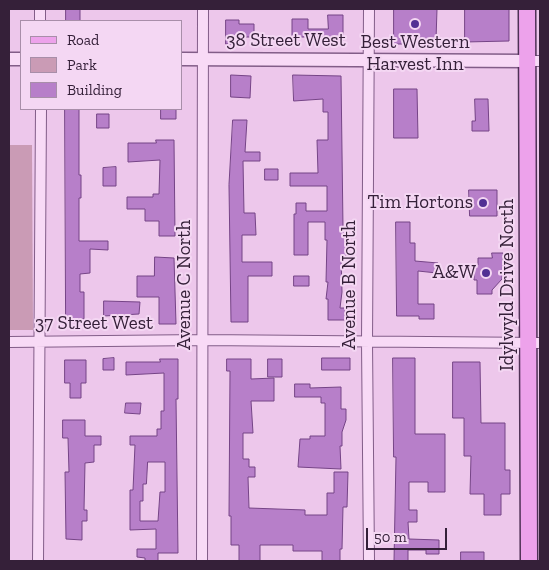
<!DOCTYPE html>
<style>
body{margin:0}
#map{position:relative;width:549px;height:570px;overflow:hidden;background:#edc7eb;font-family:"Zilla Slab",serif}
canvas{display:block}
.frame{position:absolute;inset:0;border:10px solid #352039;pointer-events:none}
.legend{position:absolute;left:20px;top:20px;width:162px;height:90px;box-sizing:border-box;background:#f4d7f3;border:1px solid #a88ea9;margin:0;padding:6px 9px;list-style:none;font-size:15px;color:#352039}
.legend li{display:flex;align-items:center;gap:10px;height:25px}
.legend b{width:25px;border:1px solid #a88ea9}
.scale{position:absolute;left:366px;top:528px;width:81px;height:22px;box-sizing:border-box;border:2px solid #352039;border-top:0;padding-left:6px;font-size:15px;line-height:18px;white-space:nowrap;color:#352039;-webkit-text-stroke:4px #f4d7f3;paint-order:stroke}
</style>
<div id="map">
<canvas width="549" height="570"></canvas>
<div class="frame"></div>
<ul class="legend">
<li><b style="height:6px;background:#eda2eb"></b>Road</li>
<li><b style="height:14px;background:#ca9bb5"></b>Park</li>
<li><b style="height:14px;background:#b77fc9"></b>Building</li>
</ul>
<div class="scale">50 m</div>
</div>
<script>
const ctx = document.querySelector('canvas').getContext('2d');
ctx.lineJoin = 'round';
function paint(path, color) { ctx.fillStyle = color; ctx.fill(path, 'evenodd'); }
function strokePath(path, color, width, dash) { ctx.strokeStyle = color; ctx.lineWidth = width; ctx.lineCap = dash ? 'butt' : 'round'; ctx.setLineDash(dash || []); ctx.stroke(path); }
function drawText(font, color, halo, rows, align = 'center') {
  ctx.font = font + ' "Zilla Slab",serif'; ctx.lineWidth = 4; ctx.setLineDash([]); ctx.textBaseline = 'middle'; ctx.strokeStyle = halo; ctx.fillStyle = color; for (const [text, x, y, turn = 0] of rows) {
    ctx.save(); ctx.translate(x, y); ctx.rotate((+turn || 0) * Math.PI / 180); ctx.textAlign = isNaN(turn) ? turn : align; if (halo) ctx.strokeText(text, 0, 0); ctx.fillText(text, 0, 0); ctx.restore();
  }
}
const green = new Path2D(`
 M9,145H32L33,330H9Z`);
const building = new Path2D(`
 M66,9H80V21H66Z
 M394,9H437L436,40H427L420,44H394Z
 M465,9H509V41L465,42Z
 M328,15H343V41H324V37H292V19H308V29H328Z
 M226,20H239V24H254V37H239V44H226Z
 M231,75L251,76L250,98L231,97Z
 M293,75L341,76L343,228H348V240L347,256H341L342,292L340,308H345V320H328V299H326L328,282H326L327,240H325V222H308V255H294V214H296V203H306V211H327V186H290V173H318L317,140H328V112H323V99L294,101Z
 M394,89H417L418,138H394Z
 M475,99H488L489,131H472V121H475Z
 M65,109H79V175H81V198H79V241H108V250L90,249V273L80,274V292H84V319H66Z
 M161,109H176V119H161Z
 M97,114H109V128H97Z
 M233,120H247L245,152H260V161H243L244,213H255L256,235H242V262H272V276H248V322H231L229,185Z
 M156,140H174L175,236H159V221H145V209H127V197H153V194H159L160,160L128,162V143H156Z
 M116,167V186H103V168Z
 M265,169H278V180H265Z
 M469,190H497V216H470Z
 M396,222H410V243H415V261L438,263L437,273L418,271V304H434V319H419V316H397Z
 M492,253H503L502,279L492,290V294H477V280H474V274L468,273L469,265H478V258H492Z
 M155,257L174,258L176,324H159V297H137V276H154Z
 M294,276H309V286H294Z
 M104,301L140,302L139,314L104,316Z
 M114,358V370H103V359Z
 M322,358H350V370H322Z
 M393,358H415V434H445V492H428V482H409V510H417V522H408L409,539L439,540V554H426V550H408V561H394L396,457H394Z
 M160,359H178V399H176L178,553H158V561H145V558L137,557V549H156V529L130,530V490H133L135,445H130V436H157V429H161V411H164V373L126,375V362H160ZM148,462H165V492H160L158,521H140V501H143V484H146Z
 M227,359H251V379L274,378V401H251L253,433H243V459H249V467H255V477H248L249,508L305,510V515H327V493H334V472H348L347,507H343L342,549H340V561H322V551H293V545H260V561H239V545H231V516H229L230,371H227Z
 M268,359H282V377H268Z
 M65,360H86V383H81V398H70V383H65Z
 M453,362H480L481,423H505V470H510V494H501V515H484V494H470L471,456H464V418H453Z
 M295,384H310V388L341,387V409H346V420L342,432V446H340L341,469L298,467L300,439H310V436H325V403H321V397H295Z
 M126,403H141L140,414L125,413Z
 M63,420H85V436H101V445H94V462L85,463L84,510H87V521H82V540L66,539L65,472H69L68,438H63Z
 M461,552H484V561H461Z`);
const minor = new Path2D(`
 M40,9V21
 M527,61H540
 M9,342L203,340L540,343
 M38,561L41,109
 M202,561L203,9
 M369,561L367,342L369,9`);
const tertiary = new Path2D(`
 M9,59H21
 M181,59L527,61`);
const primary = new Path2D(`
 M527,9L529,561`);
const markers = [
 [415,24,5,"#523094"],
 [483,203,5,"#523094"],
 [486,273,5,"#523094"]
];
const streetNames = [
 ["38 Street West",286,41],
 ["Avenue C North",185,285,-90],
 ["Avenue B North",350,285,-90],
 ["Idylwyld Drive North",508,285,-90],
 ["37 Street West",94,324]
];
const poiNames = [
 ["Best Western",415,43,"center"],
 ["Harvest Inn",415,65,"center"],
 ["Tim Hortons",473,203],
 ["A&W",476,273]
];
paint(green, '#ca9bb5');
paint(building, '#b77fc9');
strokePath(building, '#754486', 1);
strokePath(minor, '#825d88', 12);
strokePath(tertiary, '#825d88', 15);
strokePath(primary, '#4f3156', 19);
strokePath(minor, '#f8daf6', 10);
strokePath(tertiary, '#f8daf6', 12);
strokePath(primary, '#eda2eb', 16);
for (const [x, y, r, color] of markers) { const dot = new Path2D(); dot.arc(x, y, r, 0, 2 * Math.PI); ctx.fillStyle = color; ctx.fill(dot); strokePath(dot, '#f4d7f3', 2); }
drawText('19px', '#352039', '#f4d7f3', streetNames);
drawText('19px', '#352039', '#f4d7f3', poiNames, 'right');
</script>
